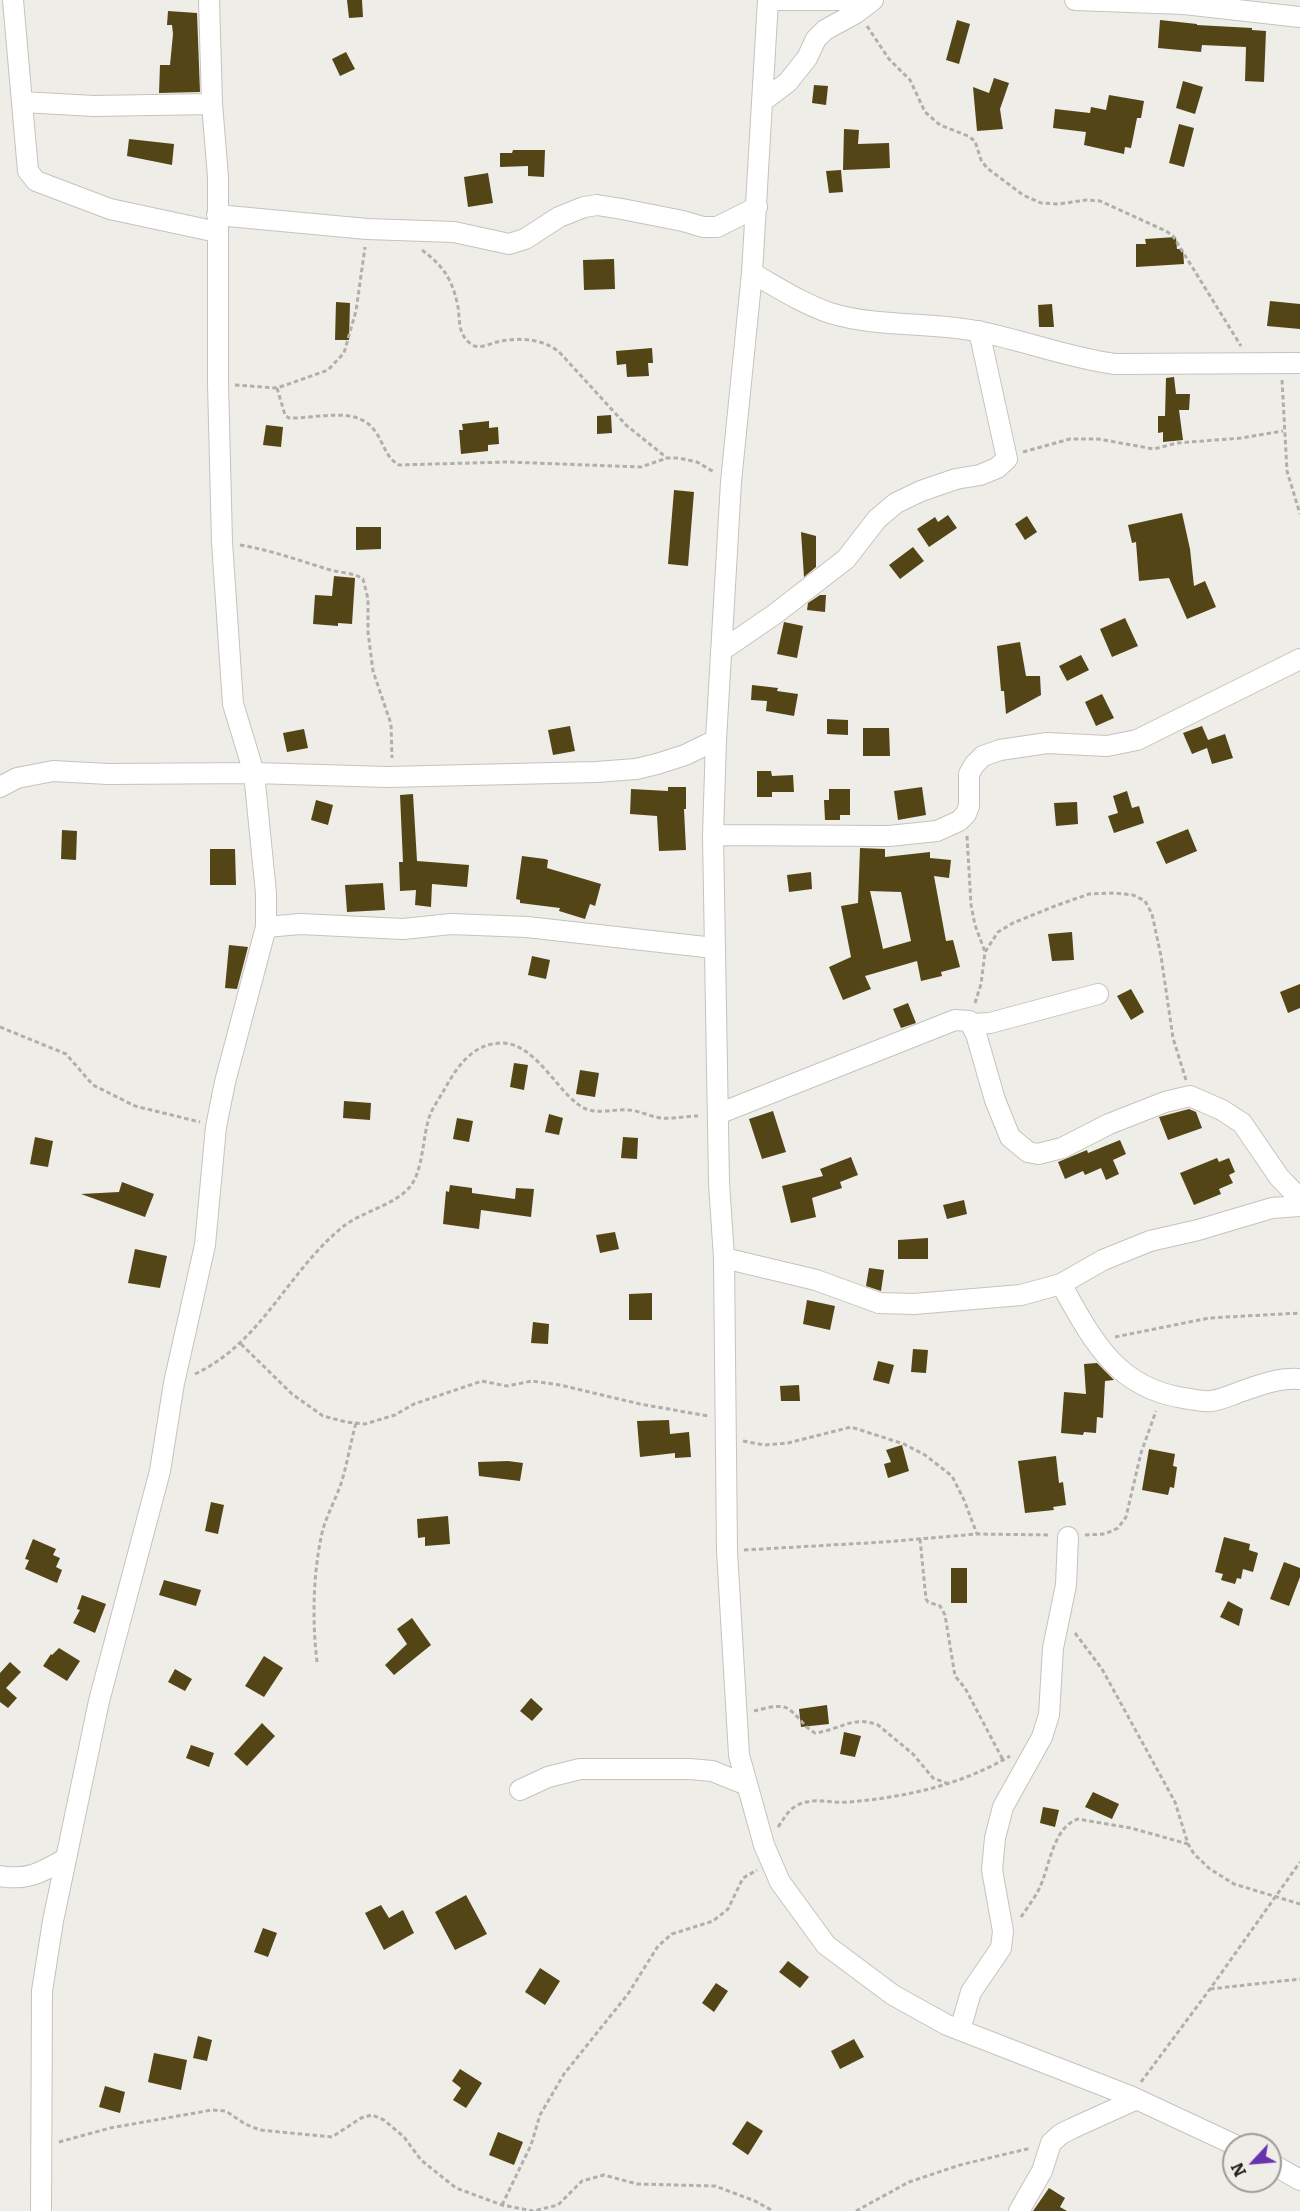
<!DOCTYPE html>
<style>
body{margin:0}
#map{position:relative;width:1300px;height:2211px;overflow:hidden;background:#efede7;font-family:Literata,serif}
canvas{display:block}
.north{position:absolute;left:1222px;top:2133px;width:60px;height:60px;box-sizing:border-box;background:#efede7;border:2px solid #9d9b97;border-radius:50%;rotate:244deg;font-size:16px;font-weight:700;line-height:24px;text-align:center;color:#21211e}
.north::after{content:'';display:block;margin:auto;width:21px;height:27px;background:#6934ab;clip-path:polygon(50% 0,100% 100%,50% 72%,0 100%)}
</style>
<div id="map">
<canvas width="1300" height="2211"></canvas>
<div class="north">N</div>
</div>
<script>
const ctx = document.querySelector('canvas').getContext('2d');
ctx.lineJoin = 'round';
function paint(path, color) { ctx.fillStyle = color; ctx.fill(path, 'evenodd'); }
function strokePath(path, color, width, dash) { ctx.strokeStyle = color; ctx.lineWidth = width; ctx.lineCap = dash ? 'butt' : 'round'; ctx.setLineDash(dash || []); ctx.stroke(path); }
const building = new Path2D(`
 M347,0H362L363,17L349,18Z
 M168,11L197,13L200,92L159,93L160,65H170L173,34L172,25H167Z
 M957,20L970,24L959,64L946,60Z
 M1160,20L1197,24V25L1252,28V30L1266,31L1264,82L1245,81L1246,47L1202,45L1201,52L1158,48Z
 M346,52L355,69L340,76L332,59Z
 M994,78L1009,83L1000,109L1003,129L977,131L973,87L989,93Z
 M1183,81L1203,87L1195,114L1176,108Z
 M814,85L828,86L826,105L812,103Z
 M1109,95L1144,101L1141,118H1137L1131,148L1125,147L1124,154L1084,145L1086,132L1053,128L1055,109L1090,113L1091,107L1106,110Z
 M1179,124L1194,128L1184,167L1169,163Z
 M844,129L859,130L858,144L889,143L890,168L843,170Z
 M129,139L174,144L172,165L127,156Z
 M513,150H545L544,177L528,176V166L500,167V153H512Z
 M841,170L843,192L829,193L826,171Z
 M488,173L493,203L468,207L464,177Z
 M1176,237L1177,249H1183L1184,264L1136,267V244H1146L1145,239Z
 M614,259L615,289L584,290L583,260Z
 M1270,301L1300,304V329L1267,326Z
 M336,302L350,303L349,340H335Z
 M1052,304L1054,327H1039L1038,305Z
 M652,348L653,363H648L649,376L627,377L626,364L617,365L616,351Z
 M1174,377L1176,394H1190L1189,410H1179L1183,440L1163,442V432L1158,433V416H1165L1166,378Z
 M611,415L612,433L597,434V416Z
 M489,421V428L498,427L499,444L488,445V451L461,454L459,430H463L462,424Z
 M266,425L283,427L281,447L263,445Z
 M674,490L694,492L688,566L668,564Z
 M1182,513L1190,549L1194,586L1205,581L1216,607L1187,619L1169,578L1139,581L1136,542L1132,543L1128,525Z
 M948,515L957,528L929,547L917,529L935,517L938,522Z
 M1027,516L1037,532L1025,540L1015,524Z
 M356,527H381V549L356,550Z
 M801,532L816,536V567L804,577Z
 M913,547L924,561L900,579L889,565Z
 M334,576L355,578L352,624L338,623V626L313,624L315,595L332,596Z
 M820,595H826L825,612L807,610L808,603Z
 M1125,618L1138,646L1112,657L1100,629Z
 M784,622L803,626L797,658L777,654Z
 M1020,642L1026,676H1040L1041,695L1006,714L1004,691H1001L997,646Z
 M1081,655L1089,670L1067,681L1059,666Z
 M752,685L778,688L777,691L798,694L794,716L766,711L767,701L751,700Z
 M1102,694L1114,718L1096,726L1085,702Z
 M827,719L848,720V735L827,734Z
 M570,726L575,751L553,755L548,730Z
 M1202,726L1208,740L1225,734L1233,758L1212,764L1207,748L1192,754L1183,733Z
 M863,728H889L890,756H863Z
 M304,729L308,748L287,752L283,733Z
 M757,771H771L772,776L793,775L794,792H772V797H757Z
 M668,787H686V809H684L686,850L659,851L657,816L630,814L631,789L668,791Z
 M922,787L926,815L898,820L894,791Z
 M829,789H850V815H840V820H825L824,800H829Z
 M1127,791L1132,808L1139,806L1144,823L1114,833L1108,816L1118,813L1113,796Z
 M413,794L417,861L469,865L467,887L432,884L431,907L415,905L416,890L400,891L399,862H403L400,795Z
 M316,800L333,805L328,825L311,820Z
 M1077,802L1078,824L1056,826L1054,803Z
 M1188,829L1197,851L1166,864L1156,842Z
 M62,830L77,831L76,860L61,859Z
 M860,848L885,849V857L930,852V858L951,860L949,878L934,876L946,941L953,940L960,967L941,972L942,976L921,981L917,961L865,976L871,989L843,1000L829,967L851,957L841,906L858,903ZM870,891L901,892L911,941L883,949Z
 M210,849H235L236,885H210Z
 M522,856L545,859L548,860L547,868L601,884L595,906L590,904L585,919L559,911L560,908L520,903V900L516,899Z
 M811,872L812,889L789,892L787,875Z
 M383,883L385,910L347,912L345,885Z
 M1072,932L1074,960L1052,961L1048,934Z
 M229,945L248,947L237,989L225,988Z
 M532,956L550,960L546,979L528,975Z
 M1300,984V1008L1288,1013L1280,992Z
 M1131,989L1144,1012L1131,1020L1117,996Z
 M908,1003L916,1023L901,1028L893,1009Z
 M514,1063L528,1065L524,1090L510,1087Z
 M580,1070L599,1073L595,1097L576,1094Z
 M344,1101L371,1103L370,1120L343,1118Z
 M1189,1109L1196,1112L1202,1128L1168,1140L1159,1117Z
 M773,1111L786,1152L762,1159L749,1119Z
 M549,1114L563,1118L559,1135L545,1132Z
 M457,1118L473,1121L469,1142L453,1139Z
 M35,1137L53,1141L48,1167L30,1164Z
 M623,1137L638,1138L637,1159L621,1158Z
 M1120,1140L1126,1154L1113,1160L1119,1174L1106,1180L1101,1168L1085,1175L1083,1171L1065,1179L1058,1162L1087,1150L1088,1153Z
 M851,1157L858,1175L840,1182L842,1188L812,1198L816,1217L791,1223L782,1186L823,1176L820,1169Z
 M1217,1158L1219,1162L1229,1158L1235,1172L1229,1175L1233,1183L1219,1189L1221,1194L1194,1205L1180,1173Z
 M122,1182L154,1194L145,1217L81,1194L119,1192Z
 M450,1185L472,1188V1193L515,1199L516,1188L534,1189L531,1217L481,1210L479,1229L443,1224L446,1191L449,1192Z
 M964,1200L967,1214L947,1219L943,1205Z
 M615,1232L619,1249L600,1253L596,1235Z
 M928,1238V1259H898V1240Z
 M135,1249L167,1256L160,1288L128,1283Z
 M869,1268L884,1270L881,1291L866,1286Z
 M652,1293V1320H629V1294Z
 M807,1300L835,1306L830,1330L803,1324Z
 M533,1322L549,1324L548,1344L531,1343Z
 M913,1349L928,1350L926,1373L911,1372Z
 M878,1361L894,1365L889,1384L873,1380Z
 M1097,1363L1114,1380L1105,1381L1103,1418L1097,1417L1096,1433L1084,1432L1083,1435L1061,1433L1064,1392L1086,1394L1084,1364Z
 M799,1385L800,1401H781L780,1386Z
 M669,1420L670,1434L689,1432L691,1457L675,1458V1453L640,1457L637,1421Z
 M902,1445L909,1471L888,1478L884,1464L891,1462L886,1450Z
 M1149,1449L1175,1454L1173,1466L1177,1467L1174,1488L1170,1487L1168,1495L1142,1490Z
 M1056,1456L1059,1483L1063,1482L1066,1505L1053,1507L1054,1510L1025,1513L1018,1461Z
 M508,1461L523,1463L520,1481L479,1476L478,1462Z
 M211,1502L224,1505L218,1534L205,1531Z
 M448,1516L450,1544L425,1546V1537L418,1538L417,1519Z
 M1224,1537L1250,1544L1249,1550L1258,1553L1253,1572L1243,1569L1241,1579L1237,1578L1235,1584L1221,1580L1223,1574L1215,1572Z
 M33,1539L56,1549L53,1555L60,1558L56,1567L62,1570L57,1583L25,1569L29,1560L25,1559Z
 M1284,1562L1300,1568V1577L1289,1606L1270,1599Z
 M951,1568H967V1603H951Z
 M164,1580L201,1590L196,1606L159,1595Z
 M82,1595L106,1604L95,1633L73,1623L80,1610L77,1609Z
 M1228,1601L1243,1609L1239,1626L1220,1617Z
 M412,1618L431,1645L394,1675L385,1665L407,1644L397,1629Z
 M59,1648L80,1661L67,1681L43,1666L51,1654L52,1655Z
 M264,1656L283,1668L264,1697L245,1686Z
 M10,1662L21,1672L6,1688L17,1698L8,1708L0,1702V1673Z
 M175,1669L192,1679L185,1691L168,1682Z
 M531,1698L543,1709L532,1721L520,1711Z
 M827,1705L829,1724L801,1727L799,1709Z
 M262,1723L275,1736L247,1766L234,1754Z
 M844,1732L861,1736L855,1757L840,1754Z
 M191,1745L214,1753L209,1767L186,1758Z
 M1093,1792L1119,1804L1112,1819L1085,1807Z
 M1043,1807L1059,1810L1055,1827L1040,1823Z
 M466,1895L487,1934L455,1950L435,1912Z
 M381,1905L389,1918L403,1910L414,1933L384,1950L365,1913Z
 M263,1928L277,1933L268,1957L254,1952Z
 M788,1961L809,1977L800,1988L779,1972Z
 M540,1968L560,1981L545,2005L525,1992Z
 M716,1983L728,1991L714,2012L702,2003Z
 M198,2036L212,2040L207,2061L193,2058Z
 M854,2039L864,2057L840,2069L831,2051Z
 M154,2053L187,2060L181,2090L148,2082Z
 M460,2069L482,2083L466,2108L453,2100L461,2088L452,2081Z
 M105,2086L125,2092L120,2113L99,2107Z
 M747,2121L763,2131L748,2155L732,2144Z
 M498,2132L523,2142L514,2165L489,2155Z
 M1049,2188L1065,2198L1060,2207L1067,2211H1033Z`);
const path = new Path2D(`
 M867,26L889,59L910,80L925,112L940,125L968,136L975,141L981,160L987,168L1023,195L1041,203L1059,204L1086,200L1100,201L1166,231L1173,236L1241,346
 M422,250C442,265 451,277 457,302C461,318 456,333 471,344C479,350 488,344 497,342C519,337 546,338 562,355L626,425L667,458
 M1282,380L1287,471L1300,514
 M235,385L277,388L328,370L344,353L356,311L365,247
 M277,388L285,415L289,418C316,419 357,405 375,431C384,443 385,457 399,465L507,462L641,467L667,458H679L697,462L714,472
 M1023,452L1070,439H1098L1154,449L1177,443L1242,438L1283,431
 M240,545C270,550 298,560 327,569C339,573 353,572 363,579L368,599V632L373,671L391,724L392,758
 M967,836L971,905L975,925L985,952
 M975,1003L981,984L985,952L998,932L1013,923L1055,906L1089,894L1114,893L1133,895L1145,901L1152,914L1161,956L1173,1038L1186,1080
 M0,1027L66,1054L93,1085L135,1106L200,1122
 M1115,1337L1209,1318L1300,1313
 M241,1344L292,1394L323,1416L346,1422L365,1424L395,1415L414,1404L482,1381L507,1386L532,1381L560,1385L640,1404L708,1416
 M195,1374C263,1342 288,1270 345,1225C363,1212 393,1205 408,1189C424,1173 422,1136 430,1115C433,1107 439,1099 443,1092C456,1068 472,1043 502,1043C537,1043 560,1098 586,1109C599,1114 614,1109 627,1110C639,1110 650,1117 662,1118C674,1119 686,1116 698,1116
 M743,1441L764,1445L788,1443L851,1427L904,1444L925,1455L952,1476L964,1500L977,1534
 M1085,1535L1105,1534L1118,1528L1126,1517L1141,1453L1156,1411
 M920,1539L926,1599L928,1602L940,1606L945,1615L955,1676L965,1688L1003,1760
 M744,1550L884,1542L977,1534L1051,1535
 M1075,1633L1102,1669L1175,1802L1188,1844L1194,1854L1210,1869L1234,1884L1300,1904
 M317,1662C312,1620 313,1574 322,1533C327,1513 338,1496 343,1477C348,1459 351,1441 356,1423
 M754,1711C763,1709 775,1705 784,1707C795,1710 803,1727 815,1733C840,1730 852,1715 878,1725L913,1754L933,1778L949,1784
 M778,1827C784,1819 787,1811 796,1806C813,1796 832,1804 850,1802C906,1797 961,1785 1010,1756
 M1021,1917C1027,1908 1034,1899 1039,1889C1050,1867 1052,1828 1078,1819L1131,1828L1188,1844
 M1210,1989L1300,1979
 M1141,2082L1210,1989L1300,1862
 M59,2142L110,2128L212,2110L226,2111L245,2124L260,2130L332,2137L361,2118L372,2115L384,2120L404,2137L421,2160L456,2188L502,2205L533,2211L558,2205L582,2181L604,2175L637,2184L715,2186L755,2201L773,2211
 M502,2205L531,2145L540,2115L564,2074L628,1994L658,1946L672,1934L713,1921L728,1909L743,1878L757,1870
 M856,2211L909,2182L960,2165L1031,2148`);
const minor = new Path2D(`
 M13,0L28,171L36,181L110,209L217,232
 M768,0L752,273L731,482L716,740L713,835L719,1183L724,1258L727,1551L739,1755L764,1845L780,1882L826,1945L893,1995L947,2025L1130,2096L1235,2145
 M768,0H873
 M1075,0L1184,4L1300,17
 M763,101L788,82L807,58L816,39L825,30L856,13L873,0
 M22,102L94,106L212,104
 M217,215L367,229L454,232L509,244L525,239L559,217L584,207L597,205L622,209L683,221L703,227H717L757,207
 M752,273C777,287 803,304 830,313C879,328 931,321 981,332C1026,341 1069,358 1115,364L1300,363
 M721,651L775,614L846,559L877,519L896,503L921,491L956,479L980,475L997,468L1007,459L979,331
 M0,787L17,778L53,771L108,774L254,773L387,777L596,772L636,769L657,764L685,755L716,740
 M713,835L889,836L937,831L959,821L966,814L969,806V774L974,765L983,756L1000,750L1047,743L1107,746L1137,740L1300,659
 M266,927L300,924L403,929L451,924L527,927L714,948
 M971,1024L990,1023L1098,994
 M718,1114L955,1020L969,1021L976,1034L995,1100L1010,1137L1028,1152L1038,1154L1062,1148L1109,1124L1165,1102L1190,1096L1222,1110L1242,1123L1279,1177L1300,1199
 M724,1258L816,1280L879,1303L914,1304L1021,1295L1061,1284L1103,1260L1150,1241L1198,1230L1272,1208L1300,1206
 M1061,1284C1092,1339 1115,1387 1183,1398C1192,1399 1202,1402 1211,1401C1220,1400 1229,1396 1237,1393C1257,1386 1279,1377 1300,1379
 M520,1790L548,1777L580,1769H690L712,1771L747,1785
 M0,1876C28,1881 42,1872 65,1859
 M960,2030L971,1992L1001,1948L1003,1931L992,1870L995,1838L1003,1807L1042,1737L1049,1715L1053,1648L1066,1585L1068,1537
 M1270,2163L1300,2180
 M41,2211L42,1991L53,1921L99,1701L160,1471L174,1383L205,1245L216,1127L225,1082L266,927V893L254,773L233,704L222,542L218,383V177L212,104L209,0
 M1019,2211L1042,2171L1051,2143L1061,2134L1073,2128L1137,2099`);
paint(building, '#534516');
strokePath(minor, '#c5c3bd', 22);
strokePath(path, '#b0afaa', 3, [4.5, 3]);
strokePath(minor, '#fff', 20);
</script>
